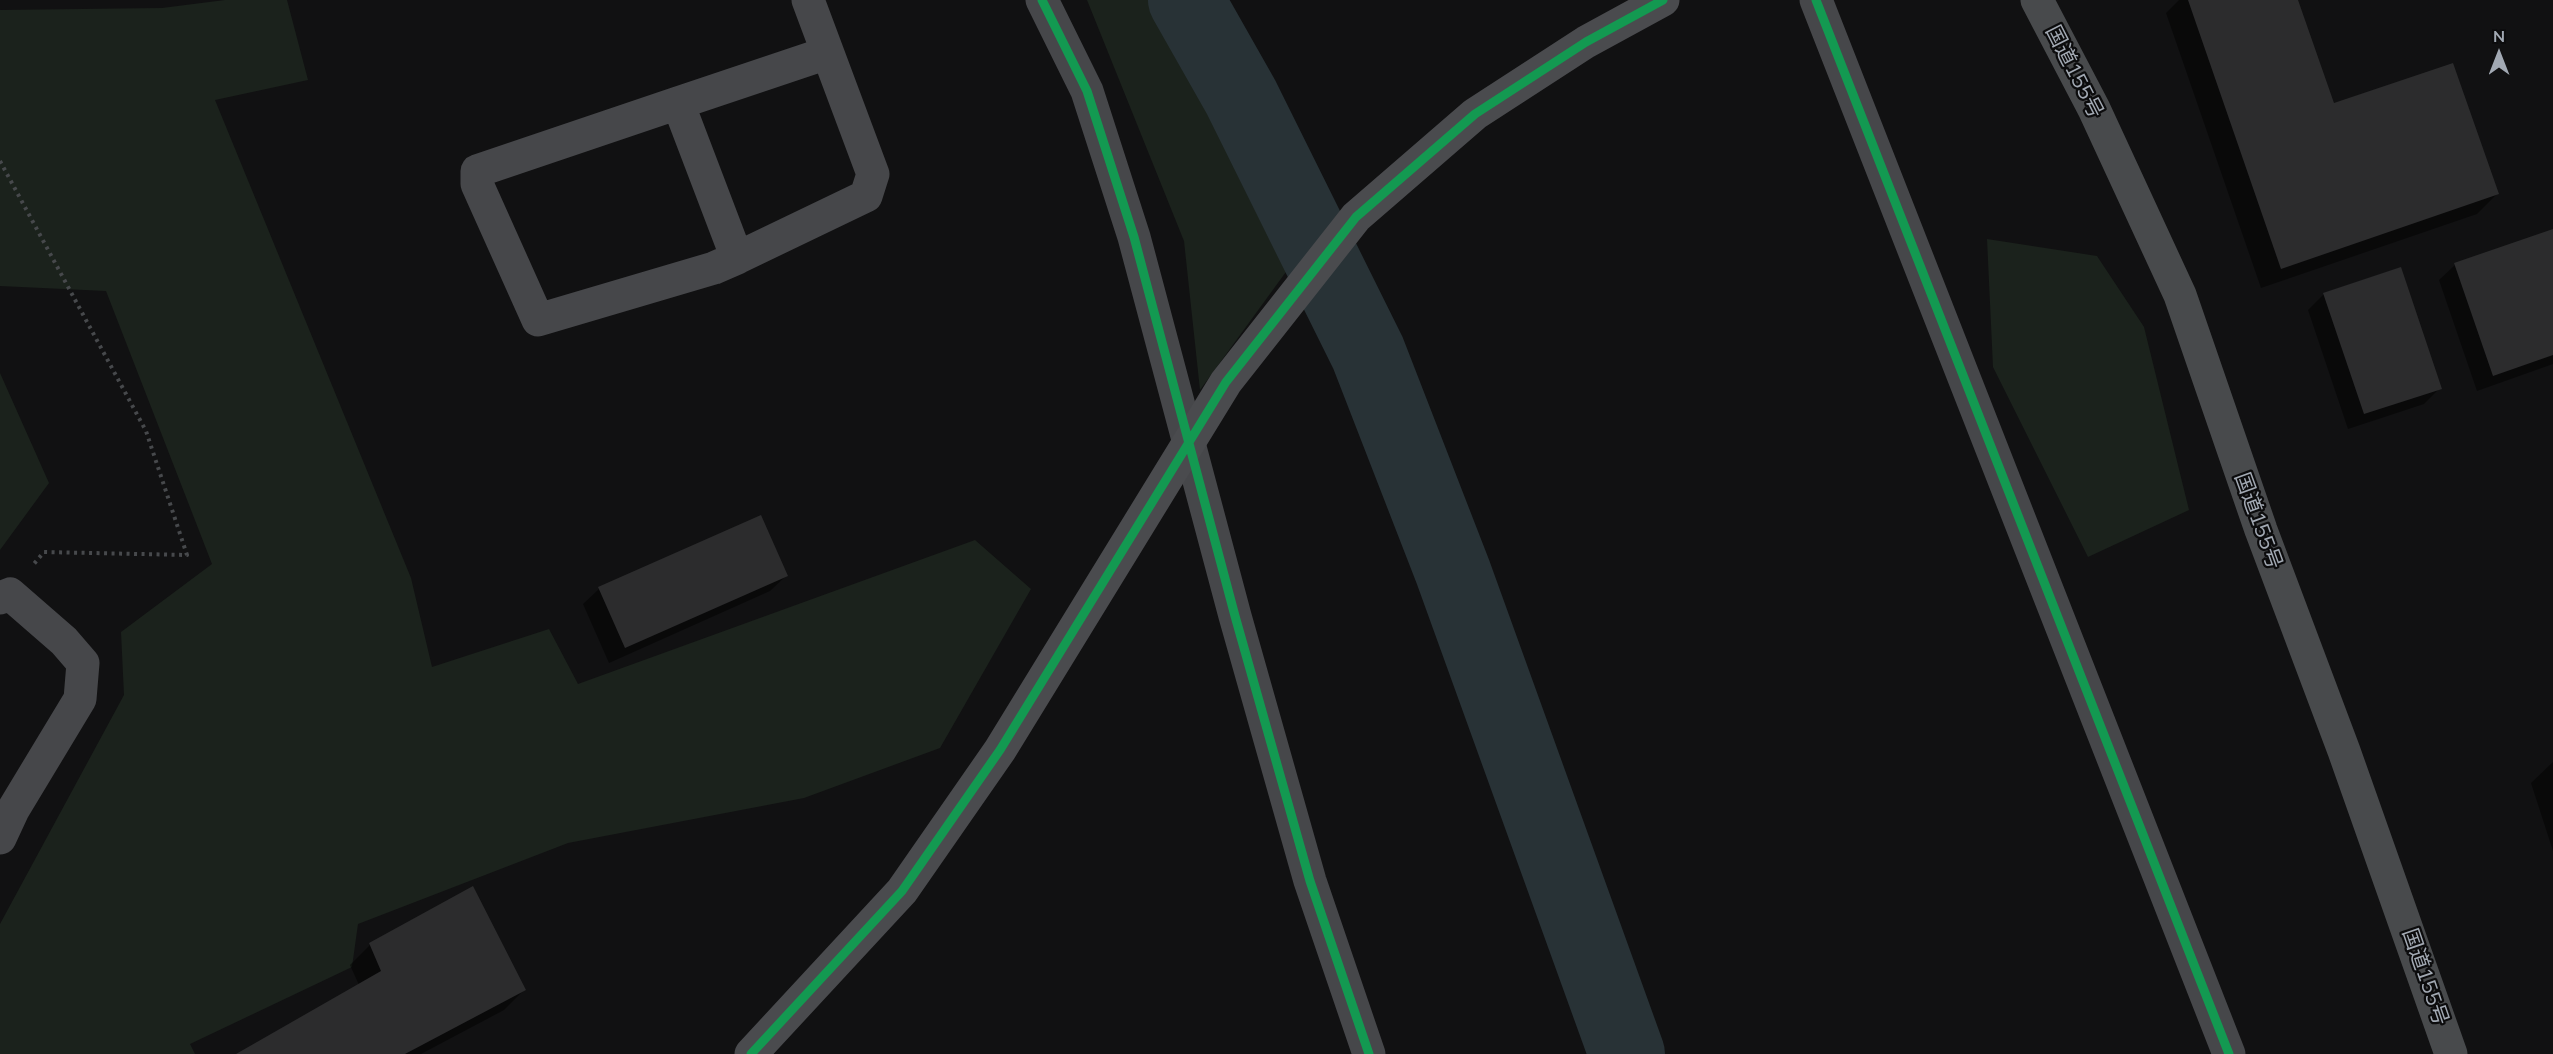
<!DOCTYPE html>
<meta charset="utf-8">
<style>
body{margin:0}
#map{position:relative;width:2553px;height:1054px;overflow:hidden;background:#111112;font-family:Mulish,sans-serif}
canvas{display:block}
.north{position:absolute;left:2469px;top:24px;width:60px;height:60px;-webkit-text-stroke:4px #0c0c0d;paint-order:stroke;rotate:0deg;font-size:16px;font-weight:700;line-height:24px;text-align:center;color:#a2a9b3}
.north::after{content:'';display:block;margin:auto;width:21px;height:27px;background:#a2a9b3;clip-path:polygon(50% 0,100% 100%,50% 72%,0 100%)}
</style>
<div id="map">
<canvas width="2553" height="1054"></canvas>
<div class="north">N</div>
</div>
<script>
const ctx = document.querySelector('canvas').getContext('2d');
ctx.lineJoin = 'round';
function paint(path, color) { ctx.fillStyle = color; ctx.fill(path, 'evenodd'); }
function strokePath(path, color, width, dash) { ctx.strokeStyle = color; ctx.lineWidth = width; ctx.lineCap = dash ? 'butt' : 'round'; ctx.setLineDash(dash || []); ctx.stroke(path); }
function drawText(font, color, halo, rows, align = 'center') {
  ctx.font = font + ' Mulish,"Noto Sans JP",sans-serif'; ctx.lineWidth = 4.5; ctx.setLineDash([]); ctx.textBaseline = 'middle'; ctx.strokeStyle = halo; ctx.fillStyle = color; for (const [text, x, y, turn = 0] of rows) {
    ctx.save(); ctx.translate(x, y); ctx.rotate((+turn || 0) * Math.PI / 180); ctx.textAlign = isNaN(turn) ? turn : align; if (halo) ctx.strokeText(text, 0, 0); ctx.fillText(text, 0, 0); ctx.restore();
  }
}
const green = new Path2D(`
 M225,0H287L308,80L215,100L411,578L432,667L549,629L578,684L975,540L1031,589L940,748L804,798L568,843L358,924L352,967L190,1044L195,1054H0V924L124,695L121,632L212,564L106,291L0,286V10L162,8Z
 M1087,0H1162L1299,254L1200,390L1184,241Z
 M1987,239L2097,256L2144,327L2189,510L2088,557L1993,367Z
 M0,373L49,483L0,550Z`);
const shadow = new Path2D(`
 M2179,0H2296L2333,105L2497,194L2477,214L2261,288L2166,13Z
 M2553,232V364L2477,391L2439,280L2455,265Z
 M2324,294L2440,388L2424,404L2348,429L2308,310Z
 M786,576L770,591L609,663L583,604L599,589Z
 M2553,762V851L2531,783Z
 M370,945L524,990L504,1010L421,1054H239L359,985L350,965Z`);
const river = new Path2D(`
 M1186,0L1241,97L1368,353L1453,572L1627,1054`);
const building = new Path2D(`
 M2188,0H2298L2334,103L2453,63L2499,194L2281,269Z
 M2553,229V355L2493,376L2454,263Z
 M2401,267L2442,389L2364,414L2323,293Z
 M761,515L788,576L625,648L598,587Z
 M473,886L526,990L405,1054H236L381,971L369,943Z`);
const path = new Path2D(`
 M0,161L146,431L187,555L44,552L33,565`);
const street = new Path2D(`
 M808,0L873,174L866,196L737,258L678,103L827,53
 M1042,0L1087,91L1134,237L1235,616L1310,881L1369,1054
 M1816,0L2229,1054
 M678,103L477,171V184L538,320L714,268L737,258
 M0,598L10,594L64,641L83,663L80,699L13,810L0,838`);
const secondary = new Path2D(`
 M751,1054L902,891L1000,750L1226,382L1356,217L1475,114L1586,42L1663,0`);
const highway = new Path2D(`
 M2037,0L2094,109L2180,295L2261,530L2344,751L2451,1054`);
const cycleway = new Path2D(`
 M1042,0L1087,91L1134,237L1235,616L1310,881L1369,1054
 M1816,0L2229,1054
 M751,1054L902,891L1000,750L1226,382L1356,217L1475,114L1586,42L1663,0`);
const streetNames = [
 ["国道155号",2074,72,63],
 ["国道155号",2258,521,70],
 ["国道155号",2425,977,71]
];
paint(green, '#1b221c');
paint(shadow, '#0007');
strokePath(river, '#283236', 76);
paint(building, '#2c2c2d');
strokePath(path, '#47494c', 4, [3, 4.5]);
strokePath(street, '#46474a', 33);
strokePath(secondary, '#4a4b4e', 33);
strokePath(highway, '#484a4c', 33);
strokePath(cycleway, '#139951', 9);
drawText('21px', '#a2a9b3', '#0c0c0d', streetNames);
</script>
